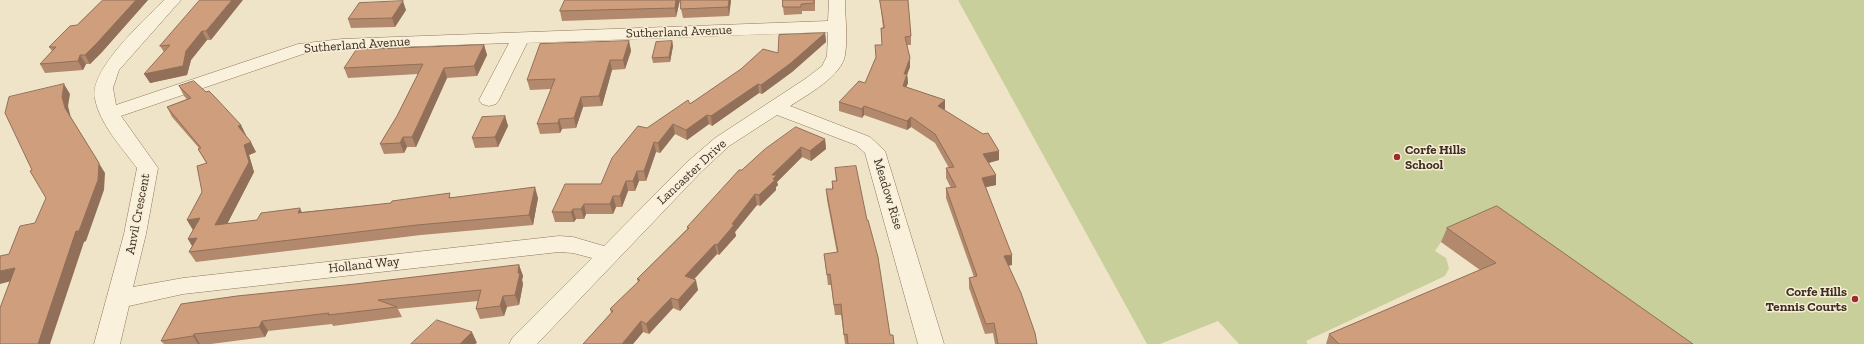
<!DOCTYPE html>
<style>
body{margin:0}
canvas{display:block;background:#f0e4c8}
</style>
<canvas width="1864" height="344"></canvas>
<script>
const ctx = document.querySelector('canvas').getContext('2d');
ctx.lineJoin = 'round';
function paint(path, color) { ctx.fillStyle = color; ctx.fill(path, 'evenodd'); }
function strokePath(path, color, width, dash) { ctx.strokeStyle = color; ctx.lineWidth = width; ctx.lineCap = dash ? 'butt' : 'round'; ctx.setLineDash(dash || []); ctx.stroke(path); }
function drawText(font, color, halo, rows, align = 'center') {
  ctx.font = font + ' "Zilla Slab",serif'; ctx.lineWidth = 3; ctx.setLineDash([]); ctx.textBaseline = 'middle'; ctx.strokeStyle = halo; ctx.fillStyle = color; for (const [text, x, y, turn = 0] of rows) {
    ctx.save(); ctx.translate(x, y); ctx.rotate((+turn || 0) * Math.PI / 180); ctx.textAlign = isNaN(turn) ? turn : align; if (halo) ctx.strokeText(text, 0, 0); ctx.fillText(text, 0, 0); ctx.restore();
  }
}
const green = new Path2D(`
 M958,0H1864V344H1664L1491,220L1441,242L1435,251L1446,258L1449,268L1445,276L1306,341L1308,344H1239L1218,321L1160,344H1147Z`);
const minor = new Path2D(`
 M164,0H181L119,70L113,88L116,105L298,44L342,39L828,21L829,0H845C845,19 848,36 845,55C842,76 807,95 790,106L870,137L885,151L944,344H918L865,153L856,145L777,115L729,146L700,173L537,344H509L513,337L592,258L573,253L559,252L183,294L129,306L120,344H94L124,234L137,168C122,148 100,124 95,99C88,70 144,21 164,0ZM828,32L827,56L822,66L805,79L715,138L686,163L604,246L573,237L559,236L183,278L133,287L146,234L158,168L121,116L306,53L342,49L509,43L479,100L482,104L489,106L496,104L499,100L527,43Z`);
const wall = new Path2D(`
 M103,0H148L102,52L90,64H86L83,70L45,73L40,64L52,51L49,47L77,25Z
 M200,0L211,40H207L191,60L187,75L150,83L164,52L160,46Z
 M565,0H680L676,17L562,21L560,11Z
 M731,0L729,16L683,18L681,9Z
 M783,0H815V11H802V14L784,15L783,7Z
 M880,0L911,36V45H907L910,67L907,74L908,83L906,87L945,100V109L944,110L999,160L989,163L996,185L986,187L1012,265L1008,266L1037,344H995L993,333L985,334L969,288V278L974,277L946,198V188H951L946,178V168H949L935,143L911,127L907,130L864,115L862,118L839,111V102L865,83L882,45L881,28H883Z
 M406,10L395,27L351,28L348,19Z
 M825,33L826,42L792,72L762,94L759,93L712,126L709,124L687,140L675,134L660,153L656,152L646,181H639L635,191H628L622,207H616L613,214H586L584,219H576L574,222H555L552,212L601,184L647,128L778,53Z
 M629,41L631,51L625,69L612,70L602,106L583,107L576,128L562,129L560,133L540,134L537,124L551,89L530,90L527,80Z
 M672,41L673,46L670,62L653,63L652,58Z
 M484,45L487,55L477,76L447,78L416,147H407L404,153L384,154L380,144L397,116L418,74L348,78L344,68Z
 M179,86L241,125L245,135L256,152L249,155L254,172L227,224L257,220L302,212L452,197L538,198L533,225L421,235L196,262L189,252L192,246L188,239L193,230L187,220L202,192L206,163L198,149L199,148L172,117L167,107L187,99L184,96Z
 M505,116L508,126L498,147L475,148L472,138Z
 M825,139L826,149L811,161L802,157L777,182L778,185L776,187V190L760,206L757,205L735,232L736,236L719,255L717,254L694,279L698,290L680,311L673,308L649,334L643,332L633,344H583L611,313L610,309L638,282L637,279L687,229V227L742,170L765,149Z
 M835,168L890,335L894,344H845L841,315H835L831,285H828L824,254L837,253L827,200L826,189H832V181H836Z
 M1447,228L1693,344H1326L1329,334L1480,270L1441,242Z
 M519,265L523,276L522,280L523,284L519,305L507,307L504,316L480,319L476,309L478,301L398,309L402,317L333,326L332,324L268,331L265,337L211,344H164L161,341L355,284Z`);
const shadedWall = new Path2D(`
 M136,0H148L102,52L90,64L85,55Z
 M232,0H243L211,40L206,31Z
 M676,0H680L676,17L675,8Z
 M729,0H731L729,16L728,7Z
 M403,1L406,10L395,27L392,18Z
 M202,31L207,40L191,60L187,75L150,83L144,74L186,51Z
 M825,33L826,42L792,72L762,94L761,85Z
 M629,41L631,51L625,69L623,60Z
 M672,41L673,46L670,62L669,57Z
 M484,45L487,55L477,76L474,66Z
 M80,55L86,64L83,70L78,61Z
 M910,58V67L904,83V74Z
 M610,60L612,70L602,106L599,96Z
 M444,68L447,78L416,147L412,137Z
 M907,74L908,83L903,95V86Z
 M64,84L70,94L68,106L71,118L105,173L104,190L86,241L84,242L50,344H38L65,108L62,97Z
 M758,84L759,93L712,126L711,116Z
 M581,97L583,107L576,128L574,118Z
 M945,100V109L938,115V106Z
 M864,106V115L862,118V109Z
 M707,115L709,124L687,140L686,130Z
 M505,116L508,126L498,147L495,137Z
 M911,117V127L907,130V121Z
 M559,119L562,129L560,133L558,123Z
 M673,124L675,134L660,153L658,143Z
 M241,125L246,135L243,136L238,126Z
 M403,137L407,147L404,153L400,143Z
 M825,139L826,149L811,161L810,151Z
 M251,142L256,152L249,155L254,172L221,236L215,225L244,145Z
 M654,142L656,152L646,181L644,171Z
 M801,147L802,157L777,182L778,185L776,187V190L760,206L759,195L772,175Z
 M999,151V160L983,164V154Z
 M637,171L639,181L635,191L633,181Z
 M996,175V185L982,188V178Z
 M626,181L628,191L622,207L620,196Z
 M535,187L538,198L533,225L529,215Z
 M755,194L757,205L735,232L736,236L719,255L717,245L732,224Z
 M613,196L616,207L613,214L610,204Z
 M584,204L586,214L584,219L581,209Z
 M300,208L305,219L298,213Z
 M573,209L576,219L574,222L571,212Z
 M200,218L193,230L187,220Z
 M197,238L194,249L188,239Z
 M715,244L717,254L687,287L685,276Z
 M1012,255V265L1004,266V256Z
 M519,265L523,276L522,280L523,284L519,305L515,295L518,273Z
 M15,268L23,278L0,284V271Z
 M696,280L698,290L680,311L678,300Z
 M503,296L507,307L504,316L500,306Z
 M671,298L673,308L649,334L646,324Z
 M262,321L268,331L265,337L259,327Z
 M641,321L643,332L633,344H622Z
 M472,332L477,343L475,344H460Z
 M194,334L200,344H198L193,336Z`);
const building = new Path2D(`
 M103,0H136L97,43L85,55H80L78,61L40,64L56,47H49L70,26L77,25Z
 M200,0H232L206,31H202L186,51L183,66L144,74L170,45L160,46Z
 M565,0H676L675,8L560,11Z
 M681,0H729L728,7L681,9Z
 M783,0H814V3L801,4V7H783Z
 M880,0H908L911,36L905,37L910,58L904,74H907L903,86L945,100L938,106L983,134L988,133L999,151L983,154L996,175L982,178L1012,255L1004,256L1021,293L1035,333L1037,344H998L994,323L986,324L969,278L977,276L946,188L956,187L946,168L954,167L935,134L911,117L907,121L864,106L862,109L839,102L859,81L865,83L876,57L875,45H882L881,28H884Z
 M403,1L392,18L348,19L359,3Z
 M825,33L791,63L761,85L758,84L711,116L707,115L686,130L673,124L658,143L654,142L644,171H637L633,181H626L620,196H613L610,204H584L581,209H573L571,212H552L565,184H601L612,158L638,126L647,128L688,100L690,104L741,69L763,49L778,53L779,35Z
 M629,41L623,60H610L599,96L581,97L574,118L559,119L558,123L537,124L555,79L527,80L540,44Z
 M672,41L669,57L652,58L656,42Z
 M484,45L474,66L444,68L412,137H403L400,143L380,144L397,116L423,64L344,68L356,50Z
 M194,81L206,92L209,91L214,96L241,125L238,126L251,142L244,145L249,162L215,225L257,220L261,213L300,208L298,213L391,203L392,201L450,193L449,198L535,187L529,215L417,225L189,252L197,238L188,239L200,218L187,220L202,192L197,166L207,163L198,149L201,148L167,107L191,98L179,86Z
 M64,84L62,97L65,108L99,163L98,180L79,231H76L38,344H0V308L15,268L0,271V256L9,254L20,226L35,223L46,198L30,171L32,170L5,113L9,97Z
 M505,116L495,137L472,138L482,117Z
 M796,127L825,139L810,151L801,147L772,175H777L773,179L775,180L759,195L755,194L732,224L734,225L717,245L715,244L685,276L696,280L678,300L671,298L646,324L641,321L622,344H583L613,311L610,309L640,280L637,279L689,228L687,227L739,170H742L765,149Z
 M856,166L867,220H868L878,257L890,335H893L894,344H848L847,334L844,335L841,304L834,305L830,274L827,275L824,254L838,252L826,189H833L832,181H837L835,168Z
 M1497,206L1693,344H1339L1329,334L1496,263L1447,228Z
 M519,265L518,273H520L515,295L503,296L500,306L476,309L481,290L378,300L397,307L328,315L329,313L262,321L259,327L194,334L193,336L161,341L181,304L237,296L355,284Z
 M437,320L472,332L460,344H411Z`);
const markers = [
 [1397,157,4,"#9e2a2b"],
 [1855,299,4,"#9e2a2b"]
];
const streetNames = [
 ["Sutherland Avenue",679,32,-2],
 ["Sutherland Avenue",357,45,-4],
 ["Lancaster Drive",692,172,-43],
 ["Meadow Rise",888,194,73],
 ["Anvil Crescent",138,214,-79],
 ["Holland Way",364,265,-6]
];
const poiNames = [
 ["Corfe Hills",1405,150],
 ["School",1405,165],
 ["Corfe Hills",1847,292,"right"],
 ["Tennis Courts",1847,307,"right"]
];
paint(green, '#c9cf9b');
strokePath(minor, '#8d765c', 1);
paint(minor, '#faf1dc');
paint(wall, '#b2896c');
paint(shadedWall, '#916f58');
paint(building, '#cf9f7d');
strokePath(building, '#916f58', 1);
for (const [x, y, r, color] of markers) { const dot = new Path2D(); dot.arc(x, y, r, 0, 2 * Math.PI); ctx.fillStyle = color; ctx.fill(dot); strokePath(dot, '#f7eed8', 1.5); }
drawText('13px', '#3d2e20', '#f7eed8', streetNames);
drawText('bold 13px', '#3d2e20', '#f7eed8', poiNames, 'left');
</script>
